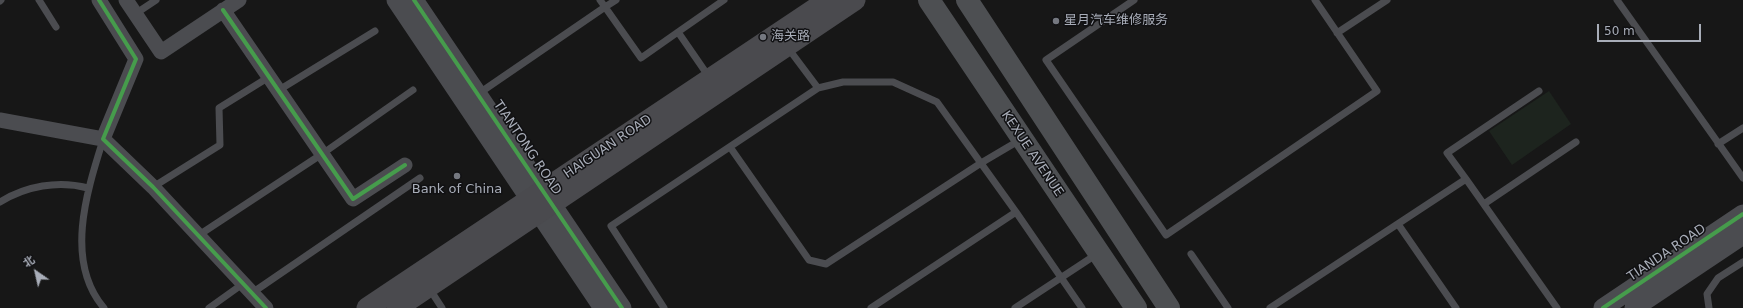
<!DOCTYPE html>
<meta charset="utf-8">
<style>
body{margin:0}
#map{position:relative;width:1743px;height:308px;overflow:hidden;background:#171717;font-family:"DejaVu Sans","Noto Sans SC",sans-serif}
canvas{display:block}
.north{position:absolute;left:16px;top:252px;width:40px;height:40px;-webkit-text-stroke:3px #111113;paint-order:stroke;rotate:326deg;font-size:11px;font-weight:700;line-height:16px;text-align:center;color:#a8adb8}
.north::after{content:'';display:block;margin:auto;width:14px;height:18px;background:#a8adb8;clip-path:polygon(50% 0,100% 100%,50% 72%,0 100%)}
.scale{position:absolute;left:1597px;top:24px;width:104px;height:18px;box-sizing:border-box;border:2px solid #a8adb8;border-top:0;padding-left:5px;font-size:12px;line-height:14px;white-space:nowrap;color:#a8adb8;-webkit-text-stroke:3px #111113;paint-order:stroke}
</style>
<div id="map">
<canvas width="1743" height="308"></canvas>
<div class="north">北</div>
<div class="scale">50 m</div>
</div>
<script>
const ctx = document.querySelector('canvas').getContext('2d');
ctx.lineJoin = 'round';
function paint(path, color) { ctx.fillStyle = color; ctx.fill(path, 'evenodd'); }
function strokePath(path, color, width, dash) { ctx.strokeStyle = color; ctx.lineWidth = width; ctx.lineCap = dash ? 'butt' : 'round'; ctx.setLineDash(dash || []); ctx.stroke(path); }
function drawText(font, color, halo, rows, align = 'center') {
  ctx.font = font + ' "DejaVu Sans","Noto Sans SC",sans-serif'; ctx.lineWidth = 3; ctx.setLineDash([]); ctx.textBaseline = 'middle'; ctx.strokeStyle = halo; ctx.fillStyle = color; for (const [text, x, y, turn = 0] of rows) {
    ctx.save(); ctx.translate(x, y); ctx.rotate((+turn || 0) * Math.PI / 180); ctx.textAlign = isNaN(turn) ? turn : align; if (halo) ctx.strokeText(text, 0, 0); ctx.fillText(text, 0, 0); ctx.restore();
  }
}
const green = new Path2D(`
 M1549,91L1571,124L1512,165L1489,131Z`);
const service = new Path2D(`
 M39,0L56,27
 M600,0L605,7L616,0
 M1134,0L1046,60L1166,235L1377,91L1315,0
 M1617,0L1743,178
 M0,1L1,0
 M135,14L156,0
 M678,32L724,0
 M1337,33L1387,0
 M788,48L818,88
 M279,90L375,31
 M478,94L605,7L641,58L678,32L709,77
 M103,140C87,191 64,261 104,308
 M1718,144L1743,128
 M730,147L809,260L826,264L981,163L1020,140
 M1466,179L1447,153L1539,91
 M153,187L220,145L219,108L269,77
 M0,202C26,186 58,180 88,188
 M1484,204L1576,142
 M1016,212L1082,308
 M1398,224L1456,308
 M199,235L322,154L413,90
 M1191,254L1228,308
 M429,288L442,308
 M252,293L420,178
 M209,308L244,283
 M664,308L611,226L818,88L843,82H893L937,102L1016,212L871,308
 M1015,308L1097,254
 M1270,308L1466,179L1557,308
 M1709,308L1707,294L1718,278L1743,262`);
const minor = new Path2D(`
 M99,0L136,59L103,139L153,187L266,308
 M126,0L161,52L239,0
 M223,10L353,199L405,165
 M0,120L103,139`);
const tertiary = new Path2D(`
 M396,0L603,308
 M414,0L622,308
 M1603,308L1743,214
 M1634,308L1743,235`);
const secondary = new Path2D(`
 M367,308L828,0
 M397,308L855,0`);
const primary = new Path2D(`
 M929,0L1136,308
 M967,0L1169,308`);
const cycleway = new Path2D(`
 M99,0L136,59L103,139L153,187L266,308
 M414,0L622,308
 M223,10L353,199L405,165
 M1603,308L1743,214`);
const markers = [
 [1056,21,4,"#757880"],
 [763,37,4,"#757880"],
 [457,176,4,"#757880"]
];
const poiNames = [
 ["星月汽车维修服务",1064,21],
 ["海关路",771,37],
 ["Bank of China",457,190,"center"]
];
const streetNames = [
 ["HAIGUAN ROAD",608,147,-34],
 ["TIANTONG ROAD",527,148,56],
 ["KEXUE AVENUE",1032,154,56],
 ["TIANDA ROAD",1667,253,-34]
];
paint(green, '#1d241e');
strokePath(service, '#4b4c50', 7);
strokePath(minor, '#4b4c50', 15);
strokePath(tertiary, '#4b4c50', 19);
strokePath(secondary, '#4a4a4e', 21);
strokePath(primary, '#4d4f52', 22);
strokePath(cycleway, '#469c4c', 4);
for (const [x, y, r, color] of markers) { const dot = new Path2D(); dot.arc(x, y, r, 0, 2 * Math.PI); ctx.fillStyle = color; ctx.fill(dot); strokePath(dot, '#111113', 1.5); }
drawText('13px', '#a8adb8', '#111113', poiNames, 'left');
drawText('13px', '#a8adb8', '#111113', streetNames);
</script>
